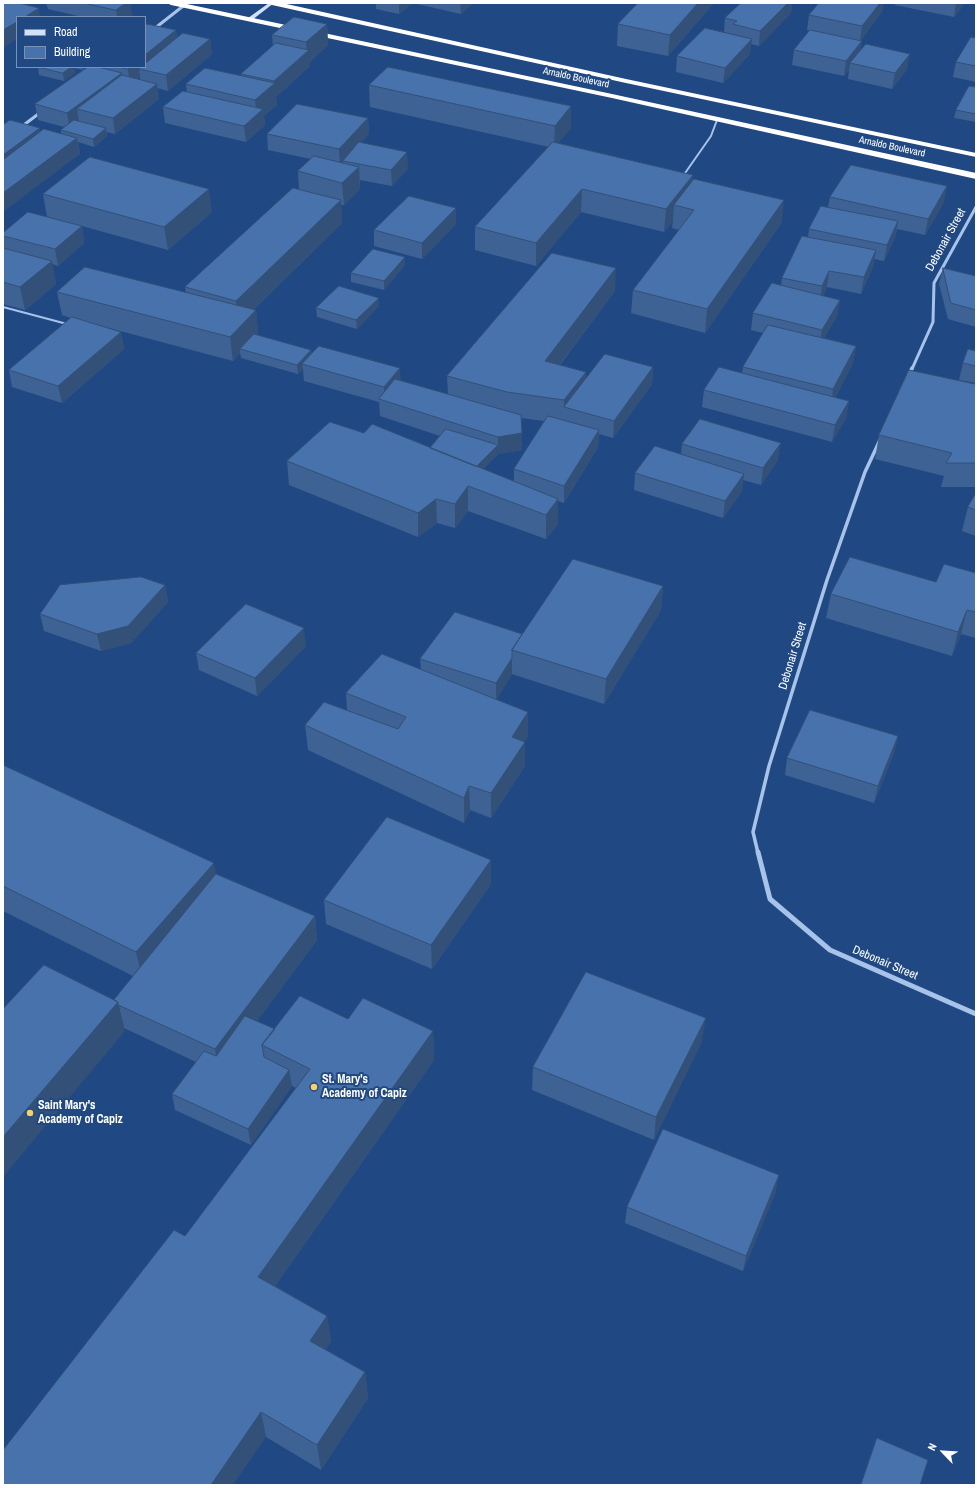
<!DOCTYPE html>
<style>
body{margin:0}
#map{position:relative;width:979px;height:1488px;overflow:hidden;background:#204983;font-family:"Archivo Narrow",sans-serif}
canvas{display:block}
.frame{position:absolute;inset:0;border:4px solid #fff;pointer-events:none}
.legend{position:absolute;left:16px;top:16px;width:130px;height:52px;box-sizing:border-box;background:#204983;border:1px solid #7992b5;margin:0;padding:5px 7px;list-style:none;font-size:12px;color:#fff}
.legend li{display:flex;align-items:center;gap:8px;height:20px}
.legend b{width:20px;border:1px solid #7992b5}
.north{position:absolute;left:923px;top:1432px;width:40px;height:40px;-webkit-text-stroke:3px #204983;paint-order:stroke;rotate:295deg;font-size:11px;font-weight:700;line-height:16px;text-align:center;color:#fff}
.north::after{content:'';display:block;margin:auto;width:14px;height:18px;background:#fff;clip-path:polygon(50% 0,100% 100%,50% 72%,0 100%)}
</style>
<div id="map">
<canvas width="979" height="1488"></canvas>
<div class="frame"></div>
<ul class="legend">
<li><b style="height:5px;background:#d2e1f7"></b>Road</li>
<li><b style="height:11px;background:#4872ac"></b>Building</li>
</ul>
<div class="north">N</div>
</div>
<script>
const ctx = document.querySelector('canvas').getContext('2d');
ctx.lineJoin = 'round';
function strokePath(path, color, width, dash) { ctx.strokeStyle = color; ctx.lineWidth = width; ctx.lineCap = dash ? 'butt' : 'round'; ctx.setLineDash(dash || []); ctx.stroke(path); }
function paint(path, color) { ctx.fillStyle = color; ctx.fill(path, 'evenodd'); }
function drawText(font, color, halo, rows, align = 'center') {
  ctx.font = font + ' "Archivo Narrow",sans-serif'; ctx.lineWidth = 4; ctx.setLineDash([]); ctx.textBaseline = 'middle'; ctx.strokeStyle = halo; ctx.fillStyle = color; for (const [text, x, y, turn = 0] of rows) {
    ctx.save(); ctx.translate(x, y); ctx.rotate((+turn || 0) * Math.PI / 180); ctx.textAlign = isNaN(turn) ? turn : align; if (halo) ctx.strokeText(text, 0, 0); ctx.fillText(text, 0, 0); ctx.restore();
  }
}
const lane = new Path2D(`
 M683,176L711,136L717,120
 M3,307L67,324`);
const streetFar2 = new Path2D(`
 M145,36L187,3
 M21,127L41,112
 M912,369L933,322L934,283L976,207`);
const streetFar1 = new Path2D(`
 M909,375L912,368
 M758,853L753,832L769,766L827,580L865,472L880,440`);
const street = new Path2D(`
 M758,852L770,899L830,950L976,1014`);
const secondary = new Path2D(`
 M269,3H274L252,20H248V18Z`);
const highway = new Path2D(`
 M167,3H182L612,94L976,173V179L612,98L171,5Z
 M268,3H282L626,79L976,153V157L626,83L272,5Z`);
const wall = new Path2D(`
 M46,3H130L132,15L130,17H82L48,9Z
 M376,3H412L399,14L376,9Z
 M417,3H473L461,14L417,4Z
 M714,3L668,56L617,46L618,24Z
 M741,3H792L791,13L759,46L751,44L750,54L723,83L676,72L677,56L724,32L725,18Z
 M895,3H965L954,17L895,5Z
 M883,10L861,40V50L907,69L892,89L848,79L849,70L844,76L792,65L794,50L810,31L807,30L809,15Z
 M327,24L328,45L310,62V66L276,97L277,105L264,116L265,125L246,142L165,123L163,107L187,92L186,84L241,76V74L273,46L272,35Z
 M176,30L177,38L210,39L212,54L168,91L157,88L159,99L115,134L107,132V136L94,147L78,142L80,154L41,132L61,134V130L64,127L38,120L35,104L83,70L74,68L75,73L64,81L39,75L38,67H145ZM140,76V80L137,79Z
 M976,38V82L953,77L956,62Z
 M369,85L571,106V128L558,143L693,175L692,181L782,222L705,333L631,313L633,290L679,230L672,228L673,221L664,232L581,212L536,266L475,250V227L549,147L370,107Z
 M976,87V122L954,118L956,110Z
 M368,118L369,134L361,142L408,168L392,186L360,180V189L344,205H341L342,223L253,310H256L258,334L257,335L311,350L312,354L401,381L448,394L447,376L615,291L560,365L586,372V379L653,367L652,384L613,438L599,434L598,447L564,503L558,501V524L546,539L468,511L455,528L437,523L418,537L289,485L287,461L364,433L430,448L440,436L380,416L379,402L304,381L303,369L298,374L241,358L240,353L233,361L90,323L121,332L124,349L62,403L12,387L9,370L71,318L62,315L57,292L186,293L185,287L299,189L298,171L311,159L268,150L267,134ZM521,418L544,421L514,469V481L483,469L498,454L522,450Z
 M43,194L212,212L168,250L82,226L84,243L58,266L52,264L56,284L25,310L3,304V233L73,224L47,217Z
 M830,197L944,202L925,235L897,229L895,237L884,261L874,259L873,267L861,294L827,287L823,296L840,300L837,316L824,338L856,346L853,363L835,398L849,401L846,418L832,442L702,407L704,390L742,373L743,367L763,333L751,330L753,313L781,285L782,278L808,237L809,229L828,207Z
 M456,224L422,259L374,246V230Z
 M405,265L384,290L351,282V273Z
 M943,268L976,276V327L948,319L939,284Z
 M379,298V306L357,329L317,317L316,308Z
 M976,351V487H941L944,476L875,459L879,435L975,384L976,383L959,380L963,363Z
 M682,444L778,460L761,485L743,480L742,491L723,518L634,490L635,473L681,454Z
 M976,493V536L962,531L968,507Z
 M976,573V638L961,634L952,656L826,618L831,594L936,582Z
 M165,585L168,602L131,643L101,651L44,631L40,614Z
 M663,586L661,610L604,704L512,674L497,699L528,736L524,742L525,766L491,818L470,810L464,823L308,750L305,725L347,710L346,693L421,669L420,659L522,634Z
 M306,646L257,696L199,670L196,653Z
 M898,736L894,753L874,803L785,775L787,758Z
 M3,765L216,874L315,916L317,940L257,1021L275,1029L348,1019L433,1031L434,1060L275,1286L327,1316L331,1342L325,1350L365,1372L368,1398L321,1470L266,1437L185,1236L296,1088L292,1086L251,1145L175,1110L172,1094L196,1062L124,1028L125,1031L114,1000L133,976L3,911Z
 M491,884L432,969L326,924L324,900Z
 M702,1041L654,1140L532,1090L533,1067Z
 M776,1191L743,1271L625,1223L627,1207Z`);
const shadedWall = new Path2D(`
 M15,3H28L17,11Z
 M126,3H130L132,15L130,17H117L116,10Z
 M399,3H412L399,14Z
 M460,3H473L461,14Z
 M698,3H714L668,56L670,35Z
 M788,3H792L791,13L759,46L760,31Z
 M880,3H884L883,10L860,41L862,26Z
 M956,3H965L954,17Z
 M39,8L40,17H25Z
 M17,22V39L3,48V30Z
 M327,24L328,45L310,62V66L276,97L277,105L264,116L265,125L246,142L244,126L257,115L255,100L274,84V81L307,52L306,42Z
 M176,30L178,45L147,71L139,69L140,76L130,84L128,69L130,67H145V55Z
 M210,39L212,54L168,91L166,75Z
 M752,39L750,54L723,83L725,68Z
 M862,41L860,56L850,63L849,70L844,76L846,61Z
 M910,54L907,69L892,89L895,73Z
 M71,67H74L75,73L64,81L63,73Z
 M83,67H88L83,71Z
 M122,73L124,88L77,109L79,122L70,129L67,113Z
 M157,84L159,99L115,134L113,118Z
 M571,106V128L554,148L555,126Z
 M368,118L369,134L344,161H343V162L340,165L339,149Z
 M40,128L43,144L3,174V155Z
 M106,128L107,136L94,147L93,139Z
 M77,138L80,154L3,212V193Z
 M407,152L408,168L392,186L391,170Z
 M359,167L360,189L344,205L342,183Z
 M693,175L691,197L674,205L673,221L664,232L666,209Z
 M947,186L944,202L925,235L928,219Z
 M209,189L212,212L168,250L164,227Z
 M582,189L581,212L536,266V243Z
 M341,200L342,223L238,324L236,301Z
 M784,200L782,222L705,333L707,309Z
 M456,208V224L422,259V243Z
 M898,221L895,237L884,261L887,245Z
 M82,226L84,243L58,266L55,249Z
 M876,250L873,267L861,294L864,277Z
 M405,257V265L384,290V281Z
 M52,261L56,284L25,310L20,287Z
 M616,268L615,291L545,384V361Z
 M829,271L827,287L820,302L822,286Z
 M379,298V306L357,329L356,320Z
 M840,300L837,316L819,346L822,330Z
 M256,310L258,334L243,350L240,349V353L233,361L230,337Z
 M121,332L124,349L62,403L58,386Z
 M856,346L853,363L831,406L833,389Z
 M311,350L312,359L302,364L303,369L298,374L297,365Z
 M653,367L652,384L613,438L614,421Z
 M400,368L401,385L384,401V387Z
 M586,372L585,395L564,407V400Z
 M849,401L846,418L832,442L835,425Z
 M599,430L598,447L564,503V486Z
 M522,433V450L498,454V437Z
 M781,443L778,460L761,485L763,468Z
 M498,445V454L477,475V466Z
 M744,474L742,491L723,518L725,501Z
 M468,486V511L455,528V504Z
 M436,499L437,523L418,537V513Z
 M558,499V524L546,539V515Z
 M3,502L5,510L3,511Z
 M165,585L168,602L131,643L101,651L97,634Z
 M663,586L661,610L604,704L606,679Z
 M967,610L961,634L952,656L958,632Z
 M304,628L306,646L257,696L255,678Z
 M512,658V674L496,701V683Z
 M528,712V736L512,761V737Z
 M898,736L894,753L874,803L878,786Z
 M525,742V766L491,818V793Z
 M469,786L470,810L464,823V798Z
 M491,860V884L432,969L431,945Z
 M214,863L219,893L143,981L136,952Z
 M315,916L317,940L219,1073L215,1049Z
 M118,1002L125,1031L3,1177V1137Z
 M706,1018L702,1041L654,1140L656,1117Z
 M433,1031L434,1060L263,1303L258,1277Z
 M289,1070L292,1086L251,1145L248,1129Z
 M779,1175L776,1191L743,1271L746,1256Z
 M327,1316L331,1342L314,1367L310,1341Z
 M365,1372L368,1398L321,1470L317,1445Z
 M261,1412L266,1437L233,1485H211Z`);
const building = new Path2D(`
 M3,3H19L39,8L25,17H17V22L3,30Z
 M84,3H126L116,10Z
 M638,3H698L670,35L618,24Z
 M741,3H788L760,31L733,24L737,21L725,18Z
 M819,3H880L862,26L809,15Z
 M294,17L327,24L306,42L272,35Z
 M147,24L176,30L145,55V26Z
 M705,28L752,39L725,68L677,56Z
 M810,30L862,41L846,61L794,50Z
 M183,33L210,39L166,75L139,69L141,67H145V64Z
 M971,37L976,38V66L956,62Z
 M276,43L309,50L274,81L241,74Z
 M866,44L910,54L895,73L850,63Z
 M38,67H71L63,73Z
 M88,67H98L122,73L67,113L35,104Z
 M120,67H130L128,69Z
 M388,67L571,106L555,126L369,85Z
 M205,68L275,83L255,100L186,84Z
 M122,75L157,84L113,118L77,109Z
 M969,86L976,87V114L956,110Z
 M183,91L263,109L244,126L163,107Z
 M297,104L368,118L339,149L267,134Z
 M10,120L40,128L3,155V125Z
 M74,120L106,128L93,139L61,130Z
 M44,129L77,138L3,193V160Z
 M359,142L407,152L391,170L343,161Z
 M553,142L693,175L666,209L582,189L536,243L475,227Z
 M314,156L359,167L342,183L298,171Z
 M90,157L209,189L164,227L43,194Z
 M851,165L947,186L928,219L830,197Z
 M694,179L784,200L707,309L633,290L694,210L674,205Z
 M293,188L341,200L236,301L185,287Z
 M409,196L456,208L422,243L374,230Z
 M821,206L898,221L887,245L809,229Z
 M28,212L82,226L55,249L3,236V233Z
 M802,236L876,250L864,277L829,271L822,286L782,278Z
 M3,248L52,261L20,287L3,282Z
 M373,249L405,257L384,281L351,273Z
 M552,253L616,268L545,361L586,372L564,400L507,392L447,376Z
 M85,267L256,310L230,337L57,292Z
 M943,268L976,276V310L951,303Z
 M772,283L840,300L822,330L753,313Z
 M339,286L379,298L356,320L316,308Z
 M72,317L121,332L58,386L9,370Z
 M768,325L856,346L833,389L743,367Z
 M254,334L311,350L297,365L240,349Z
 M319,346L400,368L384,387L302,364Z
 M968,349L976,351V366L963,363Z
 M605,354L653,367L614,421L564,407Z
 M719,367L849,401L835,425L704,390Z
 M909,370L975,384L976,383V463H946L952,453L879,435Z
 M395,379L521,415L522,433L498,437L379,399Z
 M548,416L599,430L564,486L514,469Z
 M700,419L781,443L763,468L682,444Z
 M330,422L364,433L372,424L558,499L546,515L468,486L455,504L436,499L418,513L287,461Z
 M446,429L498,445L477,466H475L430,448Z
 M655,446L744,474L725,501L635,473Z
 M976,493V510L968,507Z
 M850,557L936,582L944,564L976,573V612L967,610L958,632L831,594Z
 M573,559L663,586L606,679L512,650Z
 M141,577L165,585L128,626L97,634L40,614L60,585Z
 M246,604L304,628L255,678L196,653Z
 M455,612L522,634L512,650V658L496,683L420,659Z
 M382,654L528,712L512,737L525,742L491,793L469,786L464,798L305,725L324,702L398,729L406,717L346,693Z
 M810,710L898,736L878,786L787,758Z
 M3,765L214,863L136,952L3,886Z
 M387,817L491,860L431,945L324,900Z
 M216,874L315,916L215,1049L118,1005V1002L114,1000Z
 M44,965L118,1002L3,1137V1009Z
 M586,972L706,1018L656,1117L533,1067Z
 M300,996L348,1019L363,998L433,1031L258,1277L327,1316L310,1341L365,1372L317,1445L261,1412L211,1485H3V1450L174,1230L185,1236L310,1069L262,1045Z
 M245,1016L275,1029L262,1045L264,1057L289,1070L248,1129L172,1094L204,1051L216,1056Z
 M663,1129L779,1175L746,1256L627,1207Z
 M877,1438L928,1460L920,1485H861Z`);
const markers = [
 [314,1087,4,"#f7d167"],
 [30,1113,4,"#f7d167"]
];
const farStreetnames = [
 ["Arnaldo Boulevard",576,78,12],
 ["Arnaldo Boulevard",892,147,12]
];
const streetNames = [
 ["Debonair Street",946,240,-61],
 ["Debonair Street",793,656,-73],
 ["Debonair Street",885,963,23]
];
const poiNames = [
 ["St. Mary's",322,1080],
 ["Academy of Capiz",322,1094],
 ["Saint Mary's",38,1106],
 ["Academy of Capiz",38,1120]
];
strokePath(lane, '#a7c3e9', 2);
strokePath(streetFar2, '#a7c3e9', 3);
strokePath(streetFar1, '#a7c3e9', 3.5);
strokePath(street, '#a7c3e9', 5);
paint(secondary, '#d2e1f7');
paint(highway, '#fff');
paint(wall, '#3e6294');
paint(shadedWall, '#325078');
paint(building, '#4872ac');
strokePath(building, '#325078', 1);
for (const [x, y, r, color] of markers) { const dot = new Path2D(); dot.arc(x, y, r, 0, 2 * Math.PI); ctx.fillStyle = color; ctx.fill(dot); strokePath(dot, '#204983', 1.5); }
drawText('10px', '#fff', '#204983', farStreetnames);
drawText('12px', '#fff', '#204983', streetNames);
drawText('bold 12px', '#fff', '#204983', poiNames, 'left');
</script>
